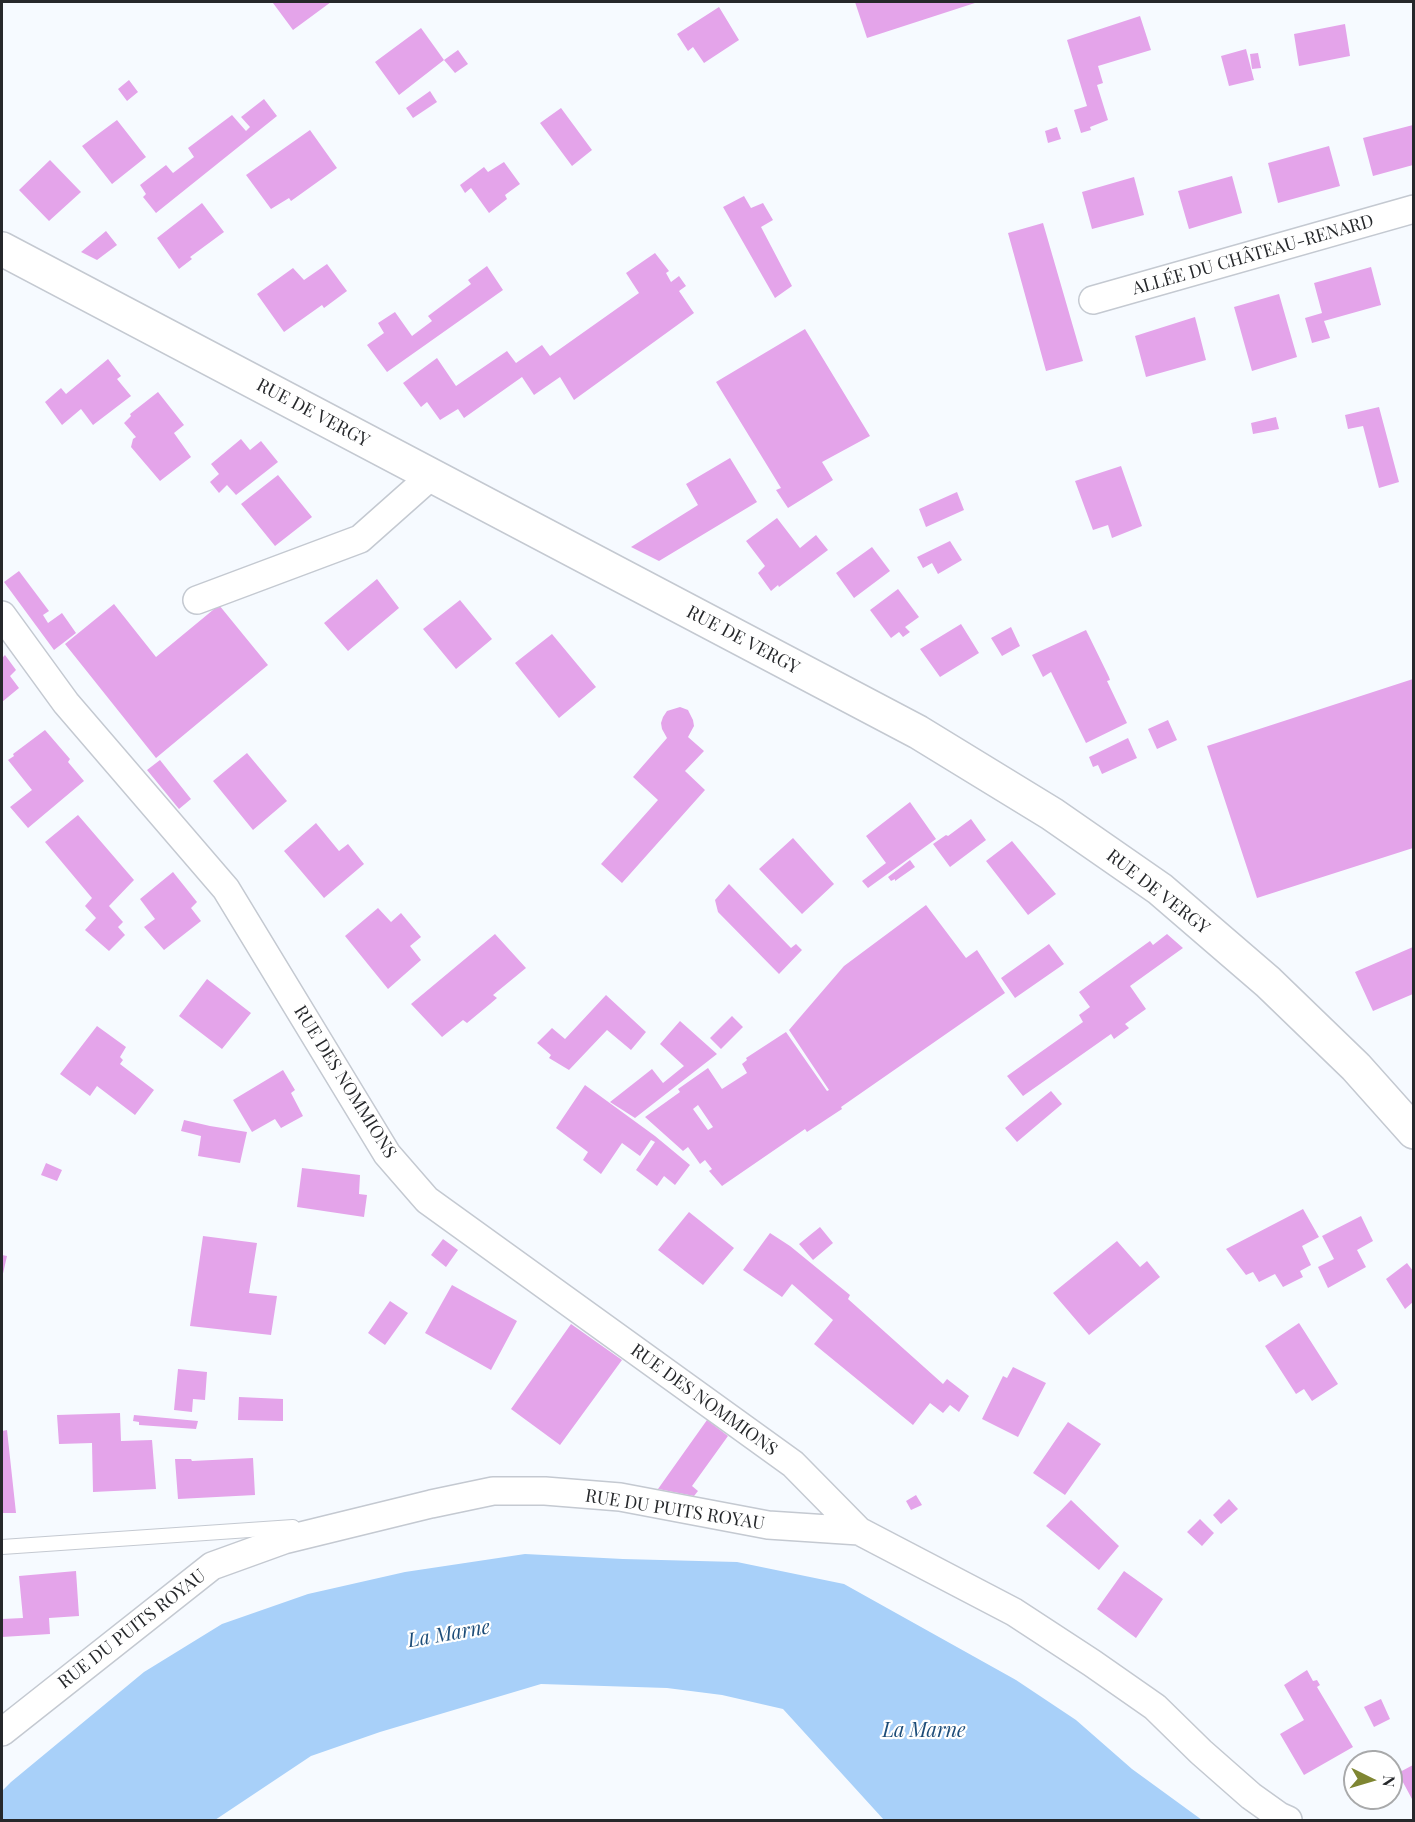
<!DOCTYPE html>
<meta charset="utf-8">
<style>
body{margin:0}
#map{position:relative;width:1415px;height:1822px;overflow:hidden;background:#f6faff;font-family:"Playfair Display",serif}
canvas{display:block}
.frame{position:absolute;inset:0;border:3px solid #26282b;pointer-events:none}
.north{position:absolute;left:1343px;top:1750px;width:60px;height:60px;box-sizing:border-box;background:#fff;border:2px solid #a8a9aa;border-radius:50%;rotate:95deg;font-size:16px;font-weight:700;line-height:24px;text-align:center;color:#26282b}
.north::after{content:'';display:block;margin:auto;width:21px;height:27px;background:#7f8632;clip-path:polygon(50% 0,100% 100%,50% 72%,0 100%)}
</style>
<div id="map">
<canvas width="1415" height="1822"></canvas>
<div class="frame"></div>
<div class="north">N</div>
</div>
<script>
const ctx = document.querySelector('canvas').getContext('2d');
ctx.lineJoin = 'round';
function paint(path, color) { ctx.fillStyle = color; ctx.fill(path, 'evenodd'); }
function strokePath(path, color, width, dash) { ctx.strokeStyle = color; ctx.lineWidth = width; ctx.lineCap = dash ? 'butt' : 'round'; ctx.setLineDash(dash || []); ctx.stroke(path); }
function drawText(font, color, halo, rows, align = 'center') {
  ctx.font = font + ' "Playfair Display",serif'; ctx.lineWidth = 4.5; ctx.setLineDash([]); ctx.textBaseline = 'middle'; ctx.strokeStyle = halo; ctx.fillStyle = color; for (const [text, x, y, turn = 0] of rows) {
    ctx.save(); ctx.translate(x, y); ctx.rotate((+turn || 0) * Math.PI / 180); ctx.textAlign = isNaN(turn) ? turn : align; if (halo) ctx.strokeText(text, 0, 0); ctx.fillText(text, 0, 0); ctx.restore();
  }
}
const water = new Path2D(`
 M525,1554L623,1559L737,1562L844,1584L1016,1680L1076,1720L1132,1769L1202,1820H884L783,1709L722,1695L667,1688L541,1684L380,1732L311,1756L215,1820H2V1791L11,1782L144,1672L222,1624L308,1594L405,1572Z`);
const building = new Path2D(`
 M276,2H331L293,30L273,3Z
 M855,2H978L867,38Z
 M719,7L739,40L704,63L693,47L688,51L677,34Z
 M1140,16L1151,50L1098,66L1103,83L1097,85L1108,120L1090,127L1091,130L1081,133L1074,110L1087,106L1067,40Z
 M1345,24L1350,56L1299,66L1294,34Z
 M421,28L444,60L399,95L375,62Z
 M1246,49L1254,80L1229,86L1221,56Z
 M458,50L468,64L455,73L444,60Z
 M1258,53L1261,68L1252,69L1250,54Z
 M129,80L138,92L127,101L118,89Z
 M430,91L437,102L413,118L406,108Z
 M264,99L277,116L156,213L143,197L146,194L140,185L166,165L173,173L194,157L188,148L232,115L246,131L250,127L241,117Z
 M561,108L592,150L572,166L540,123Z
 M117,120L146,157L112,184L82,146Z
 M1413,125V165L1373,176L1363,138Z
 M1057,127L1061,139L1048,143L1045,131Z
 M310,130L337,168L291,201L289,198L271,209L246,175Z
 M1329,146L1340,186L1278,203L1268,163Z
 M50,160L81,192L49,221L19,190Z
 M504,162L520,184L505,195L507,199L489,213L471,188L465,193L460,185L484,167L488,172Z
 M1232,176L1242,213L1189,229L1178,191Z
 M1134,177L1144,215L1092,229L1082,192Z
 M744,196L751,208L763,203L773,220L761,227L792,286L775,298L723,207Z
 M202,203L224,232L190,257L192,259L179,269L157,238Z
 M1043,223L1083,361L1046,371L1008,233Z
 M106,231L117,245L97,260L81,252Z
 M655,253L669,271L666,273L671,282L679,276L686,286L679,291L694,313L574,400L560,377L534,395L522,377L464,418L458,409L440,420L427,402L421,407L403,383L437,358L456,386L507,351L516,363L542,345L550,356L639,293L626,273Z
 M327,264L347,291L324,308L322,305L284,332L257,294L293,268L304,280Z
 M487,266L503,290L387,372L367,345L384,333L378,323L395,312L412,336L432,321L428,316L471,284L468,280Z
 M1371,267L1381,305L1324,321L1330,338L1312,343L1305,318L1322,313L1314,283Z
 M1279,294L1297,357L1252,371L1234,307Z
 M1195,317L1206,360L1146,377L1135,336Z
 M805,329L870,436L822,462L833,480L788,508L776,490L781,488L716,382Z
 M108,359L121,376L117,379L131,396L93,425L81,409L62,425L45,402L61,388L66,394Z
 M158,392L184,425L174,433L191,457L160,481L131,447L133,439L136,437L124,423L131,416L130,414Z
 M1379,407L1399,482L1379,488L1363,426L1348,429L1345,415Z
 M1276,417L1279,429L1253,434L1251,423Z
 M241,439L250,450L261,441L278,462L236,495L227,485L219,493L210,482L219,474L211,464Z
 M730,458L757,502L659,561L631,547L698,505L686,484Z
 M1121,466L1142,526L1112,538L1108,525L1093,530L1075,481Z
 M278,475L312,517L275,546L241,504Z
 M957,492L964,510L926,527L919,509Z
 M777,518L800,548L816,535L828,550L779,587L778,585L771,591L758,573L765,566L746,541Z
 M950,541L962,560L938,574L932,563L923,568L917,557Z
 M872,547L890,571L854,598L836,573Z
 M19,571L49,611L43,615L48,623L62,613L76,633L54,650L4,582Z
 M377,579L399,608L348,651L324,623Z
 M898,589L919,617L905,627L910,632L903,637L899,632L891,638L870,610Z
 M460,600L492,639L456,669L423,629Z
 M114,604L156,657L219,605L268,665L156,758L65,644Z
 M961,624L979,653L940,677L920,649Z
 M1011,627L1020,646L1002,656L991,638Z
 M1086,630L1109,677L1110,680L1107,681L1127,723L1086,743L1051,672L1043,677L1032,655Z
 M552,634L596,687L559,718L515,663Z
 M5,655L16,670L10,676L19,688L2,702V658Z
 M1413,679V848L1257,898L1207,746Z
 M680,707L688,710L693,720L694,726L688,737L704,751L685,771L705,790L622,883L601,864L658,800L633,777L667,738L662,729L661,723L663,717L667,711Z
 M1168,720L1177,740L1157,749L1148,729Z
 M45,730L70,759L68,762L84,781L28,828L10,807L32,790L8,760L14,756L13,754Z
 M1128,738L1137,758L1102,774L1098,765L1093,767L1089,757Z
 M247,753L287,801L253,830L213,781Z
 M160,760L191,799L179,809L147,770Z
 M910,802L936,839L868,888L862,881L886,863L866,836Z
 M78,815L134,880L109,906L123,922L118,927L125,935L109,951L85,930L96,918L85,906L92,898L45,842Z
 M971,819L986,840L950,867L933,844L946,835L948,836Z
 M316,823L339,851L348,844L364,864L324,898L284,851Z
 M793,838L834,884L802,914L759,869Z
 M1012,841L1056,894L1028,915L986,861Z
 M910,860L915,867L895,881V879L891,881L888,877Z
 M173,872L197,902L191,908L201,921L164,950L144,927L155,919L140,899Z
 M729,884L791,948L796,944L802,950L779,974L718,912L715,900Z
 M926,905L966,958L977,950L1005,993L841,1107L842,1109L807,1132L805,1129L722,1186L709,1171L712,1169L705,1160L700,1164L688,1147L683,1151L645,1117L680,1092L678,1089L708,1068L722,1089L747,1073L742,1064L747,1060L746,1058L786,1032L827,1091L829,1090L789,1030L844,966ZM698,1105L713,1127L708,1130L693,1109Z
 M378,908L391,922L401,913L421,937L410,946L421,960L388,989L345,936Z
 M495,934L526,968L493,995L497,998L490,1004L467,1023L463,1020L442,1037L411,1004Z
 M1167,934L1183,948L1130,986L1146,1009L1125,1024L1129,1028L1114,1039L1111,1034L1023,1096L1007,1076L1083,1022L1079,1015L1090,1007L1079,992L1150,941L1153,945Z
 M1049,944L1064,964L1015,998L1001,978Z
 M1413,947V994L1373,1011L1355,972Z
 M207,979L251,1013L222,1049L179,1016Z
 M606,995L646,1032L631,1050L607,1030L569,1070L549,1058L551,1055L537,1043L552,1028L565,1039Z
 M732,1016L743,1027L721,1049L710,1038Z
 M680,1021L717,1054L635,1118L610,1102L652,1069L663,1083L684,1066L660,1044Z
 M97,1026L126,1047L120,1057L123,1060L120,1064L154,1090L135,1115L97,1086L90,1096L60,1074Z
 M283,1070L295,1090L291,1093L303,1116L281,1128L275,1119L252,1132L233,1100Z
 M585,1085L655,1136L690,1165L675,1185L664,1176L657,1186L636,1170L655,1142L651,1140L640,1156L622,1143L601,1174L583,1160L588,1152L556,1128Z
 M1051,1091L1062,1104L1017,1142L1005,1128Z
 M184,1120L210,1126L247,1132L240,1163L198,1156L201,1136L181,1131Z
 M46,1163L62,1170L57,1181L41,1175Z
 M302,1168L360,1175L359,1194L367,1195L364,1217L297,1207Z
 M1303,1209L1319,1237L1302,1246L1311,1265L1300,1271L1303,1277L1283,1287L1275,1274L1259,1282L1253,1272L1246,1275L1226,1249Z
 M689,1212L734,1248L703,1285L658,1250Z
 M1361,1216L1373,1241L1357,1250L1366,1267L1328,1288L1318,1267L1334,1259L1322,1236Z
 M820,1227L833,1243L813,1260L799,1244Z
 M770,1233L790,1246L850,1295L848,1299L943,1384L947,1379L969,1396L959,1412L950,1405L943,1413L930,1403L913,1425L814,1344L833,1320L792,1284L782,1297L743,1270Z
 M203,1236L257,1243L249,1293L277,1296L271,1335L190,1326Z
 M443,1239L458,1250L446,1267L431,1255Z
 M1117,1241L1140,1267L1147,1261L1160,1277L1089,1335L1053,1293Z
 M2,1255L7,1256L2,1278Z
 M1407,1263L1413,1271V1302L1405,1309L1386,1279Z
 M452,1285L517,1321L491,1370L425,1333Z
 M390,1301L408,1313L385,1345L368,1333Z
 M1299,1323L1338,1384L1312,1401L1304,1389L1296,1394L1265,1346Z
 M571,1324L622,1360L560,1445L511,1409Z
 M1013,1367L1046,1383L1018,1437L982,1419L1003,1376L1007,1378Z
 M178,1369L207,1372L205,1400L193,1399L192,1412L174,1410Z
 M239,1397L283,1399V1421L238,1420Z
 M120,1413L121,1441L152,1440L156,1489L93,1492L92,1443L59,1444L57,1415Z
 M134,1415L198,1421L196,1429L139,1425V1422L133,1421Z
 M707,1420L728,1436L692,1486L698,1491L694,1496L658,1489Z
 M1068,1422L1101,1444L1065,1495L1033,1473Z
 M7,1430L16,1513H2V1431Z
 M253,1458L255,1495L178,1499L175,1459H191L192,1461Z
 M916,1495L922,1505L911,1510L906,1501Z
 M1229,1499L1238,1509L1221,1524L1213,1515Z
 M1071,1500L1119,1546L1099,1570L1046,1526Z
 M1200,1519L1214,1533L1202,1546L1187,1532Z
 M76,1571L79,1616L49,1618L50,1634L2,1637V1619L23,1618L19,1576Z
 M1124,1571L1163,1599L1136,1638L1097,1609Z
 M1307,1670L1313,1681L1317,1680L1320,1685L1317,1687L1353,1747L1304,1775L1280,1734L1304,1720L1284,1685Z
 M1381,1699L1390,1719L1374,1727L1364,1707Z
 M1413,1765V1798L1412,1799L1398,1773Z`);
const lane = new Path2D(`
 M2,1547L293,1527`);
const street = new Path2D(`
 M1093,300L1414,209
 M197,600L360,539L431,476
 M2,615L66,703L226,889L387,1154L427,1200L793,1464L859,1531
 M2,1732L212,1566L284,1540L431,1504L493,1491H545L620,1497L768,1525L859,1531L1014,1612L1092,1663L1155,1707L1201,1752L1251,1796L1279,1816L1288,1820`);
const secondary = new Path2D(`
 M2,249L918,732L1052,814L1160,889L1268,982L1356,1067L1414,1132`);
const streetNames = [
 ["ALLÉE DU CHÂTEAU-RENARD",1253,255,-16],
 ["RUE DE VERGY",313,413,28],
 ["RUE DE VERGY",743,640,28],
 ["RUE DE VERGY",1158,892,38],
 ["RUE DES NOMMIONS",345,1082,58],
 ["RUE DES NOMMIONS",704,1400,36],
 ["RUE DU PUITS ROYAU",675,1510,9],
 ["RUE DU PUITS ROYAU",132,1629,-38]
];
const waterNames = [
 ["La Marne",449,1634,-10],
 ["La Marne",924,1731]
];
paint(water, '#a8d0f9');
paint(building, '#e4a4ea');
strokePath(lane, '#c4c9d1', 16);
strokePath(street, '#c4c9d1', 30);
strokePath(secondary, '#c4c9d1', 36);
strokePath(lane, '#fff', 14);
strokePath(street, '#fff', 27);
strokePath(secondary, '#fff', 33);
drawText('18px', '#26282b', '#fff', streetNames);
drawText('italic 20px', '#1c4c78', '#fff', waterNames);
</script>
